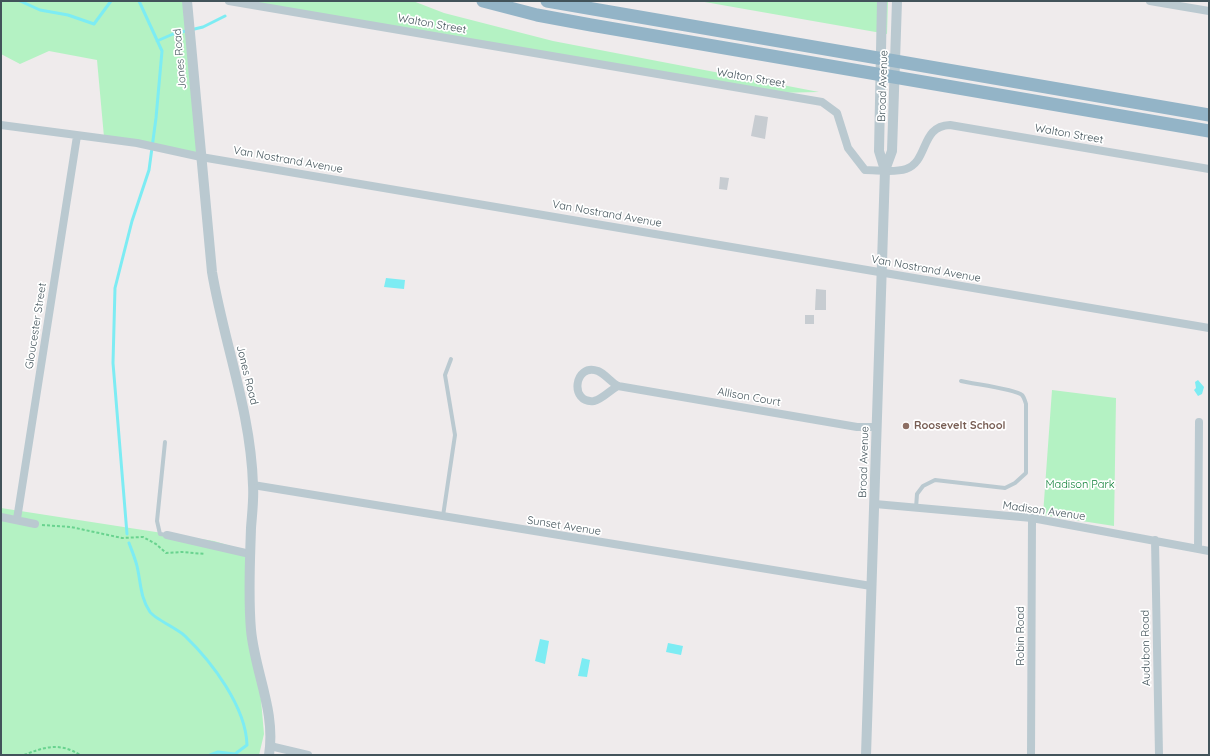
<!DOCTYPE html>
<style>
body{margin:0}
#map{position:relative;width:1210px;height:756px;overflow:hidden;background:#efebec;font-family:Quicksand,sans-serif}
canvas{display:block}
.frame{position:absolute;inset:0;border:2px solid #42535a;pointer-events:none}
</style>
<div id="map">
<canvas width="1210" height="756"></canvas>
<div class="frame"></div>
</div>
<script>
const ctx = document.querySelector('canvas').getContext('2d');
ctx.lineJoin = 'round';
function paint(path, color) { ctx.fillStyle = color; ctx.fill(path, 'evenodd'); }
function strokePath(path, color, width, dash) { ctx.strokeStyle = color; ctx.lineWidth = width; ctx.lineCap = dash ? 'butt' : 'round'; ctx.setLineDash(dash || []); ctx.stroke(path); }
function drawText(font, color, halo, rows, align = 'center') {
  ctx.font = font + ' Quicksand,sans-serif'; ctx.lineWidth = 3.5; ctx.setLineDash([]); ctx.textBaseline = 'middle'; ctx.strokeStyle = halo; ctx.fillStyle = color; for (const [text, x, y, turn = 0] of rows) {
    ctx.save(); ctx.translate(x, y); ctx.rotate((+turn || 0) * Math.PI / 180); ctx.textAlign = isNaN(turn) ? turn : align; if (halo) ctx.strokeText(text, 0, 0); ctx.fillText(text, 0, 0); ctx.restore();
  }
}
const green = new Path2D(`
 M1,1H183L204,156L104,137L97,60L49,51L20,64L1,54Z
 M237,1H413L444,13L553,41L819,92L774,93Z
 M699,1H888L887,34Z
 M1052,390L1116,398L1114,526L1043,515Z
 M1,508L214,541L248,551L264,734L259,755H1Z`);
const water = new Path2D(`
 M386,278L405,280L404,289L384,287Z
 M1198,380L1204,387L1202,394L1198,396L1194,390L1196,388L1195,382Z
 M540,639L549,641L545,664L535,661Z
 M668,643L683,646L681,655L666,652Z
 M582,658L590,660L587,677L578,676Z`);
const stream = new Path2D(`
 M20,1L40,10L68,15L94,24L111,1
 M157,41L173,34L203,27L225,16
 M127,534L113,363L115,288L132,221L149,170L156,118L162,51L139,1
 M129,543C132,551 135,558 137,566C141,583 140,597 150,612C155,619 178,629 185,636C212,662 246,707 247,745L235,754L218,752L210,755`);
const building = new Path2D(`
 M755,115L768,117L765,139L751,136Z
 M720,177L729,178L727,190L719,189Z
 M816,289L826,290V310H815Z
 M805,315H814V324H805Z`);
const path = new Path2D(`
 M42,525L71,527L122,538L143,537L156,544L166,553L182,552L205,554
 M24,755C44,747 60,742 80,755`);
const service = new Path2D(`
 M165,442L157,521L160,534L167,535
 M916,508L917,494L923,486L935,480L1005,488L1015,483L1026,473V404C1025,401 1024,397 1022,395C1015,389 973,384 961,381
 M443,516L455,435L445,375L451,359`);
const minor = new Path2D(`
 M229,1L822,102L837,113L848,148L865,170C877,170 894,173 906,169C929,161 920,126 950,125L1209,169
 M1150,1L1209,11
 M1,125L137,143L201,157L1209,328
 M618,386C610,390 603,399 594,401C569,404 574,362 598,371C605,374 611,382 618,386L857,427H877
 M253,485L871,586
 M875,504L1032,518L1209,551
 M1,517L35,524
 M17,519L77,136
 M167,535L250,554
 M1155,540L1159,755
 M1198,548L1199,422
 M270,746L308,755
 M1031,755L1032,518`);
const tertiary = new Path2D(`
 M187,1L212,272C224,343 251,412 253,485C254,499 252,514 251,528C250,561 248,596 251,630C255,673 276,711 269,755
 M885,170L892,151L897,1
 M866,755L885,170L879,151L882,1`);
const trunk = new Path2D(`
 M483,1L537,15L591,25L1209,131
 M547,1L1209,115`);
const markers = [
 [906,426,4,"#8d6e63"]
];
const streetNames = [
 ["Walton Street",432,24,10],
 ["Jones Road",180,59,-95],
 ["Walton Street",751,78,10],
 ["Broad Avenue",883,86,-88],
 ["Walton Street",1069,134,10],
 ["Van Nostrand Avenue",288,160,10],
 ["Van Nostrand Avenue",607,214,10],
 ["Van Nostrand Avenue",926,269,10],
 ["Gloucester Street",36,326,-81],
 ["Jones Road",247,375,76],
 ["Allison Court",749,397,10],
 ["Broad Avenue",864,462,-88],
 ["Madison Avenue",1044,511,8],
 ["Sunset Avenue",564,526,9],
 ["Robin Road",1021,636,-90],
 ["Audubon Road",1146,648,-91]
];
const educationNames = [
 ["Roosevelt School",914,426]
];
const parkNames = [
 ["Madison Park",1080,485]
];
paint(green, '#b4f2c3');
paint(water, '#7decf3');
strokePath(stream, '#7decf3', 3);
paint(building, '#c7ccd1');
strokePath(path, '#69d38f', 2, [3, 2]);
strokePath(service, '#bac9d0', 4);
strokePath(minor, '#bac9d0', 8);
strokePath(tertiary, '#bac9d0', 10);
strokePath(trunk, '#93b4c7', 13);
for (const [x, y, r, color] of markers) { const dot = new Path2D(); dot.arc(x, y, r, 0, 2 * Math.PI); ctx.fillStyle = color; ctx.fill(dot); strokePath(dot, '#fff', 1.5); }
drawText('11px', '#42535a', '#fff', streetNames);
drawText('bold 11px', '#785e54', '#fff', educationNames, 'left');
drawText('11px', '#0e8137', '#fff', parkNames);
</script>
